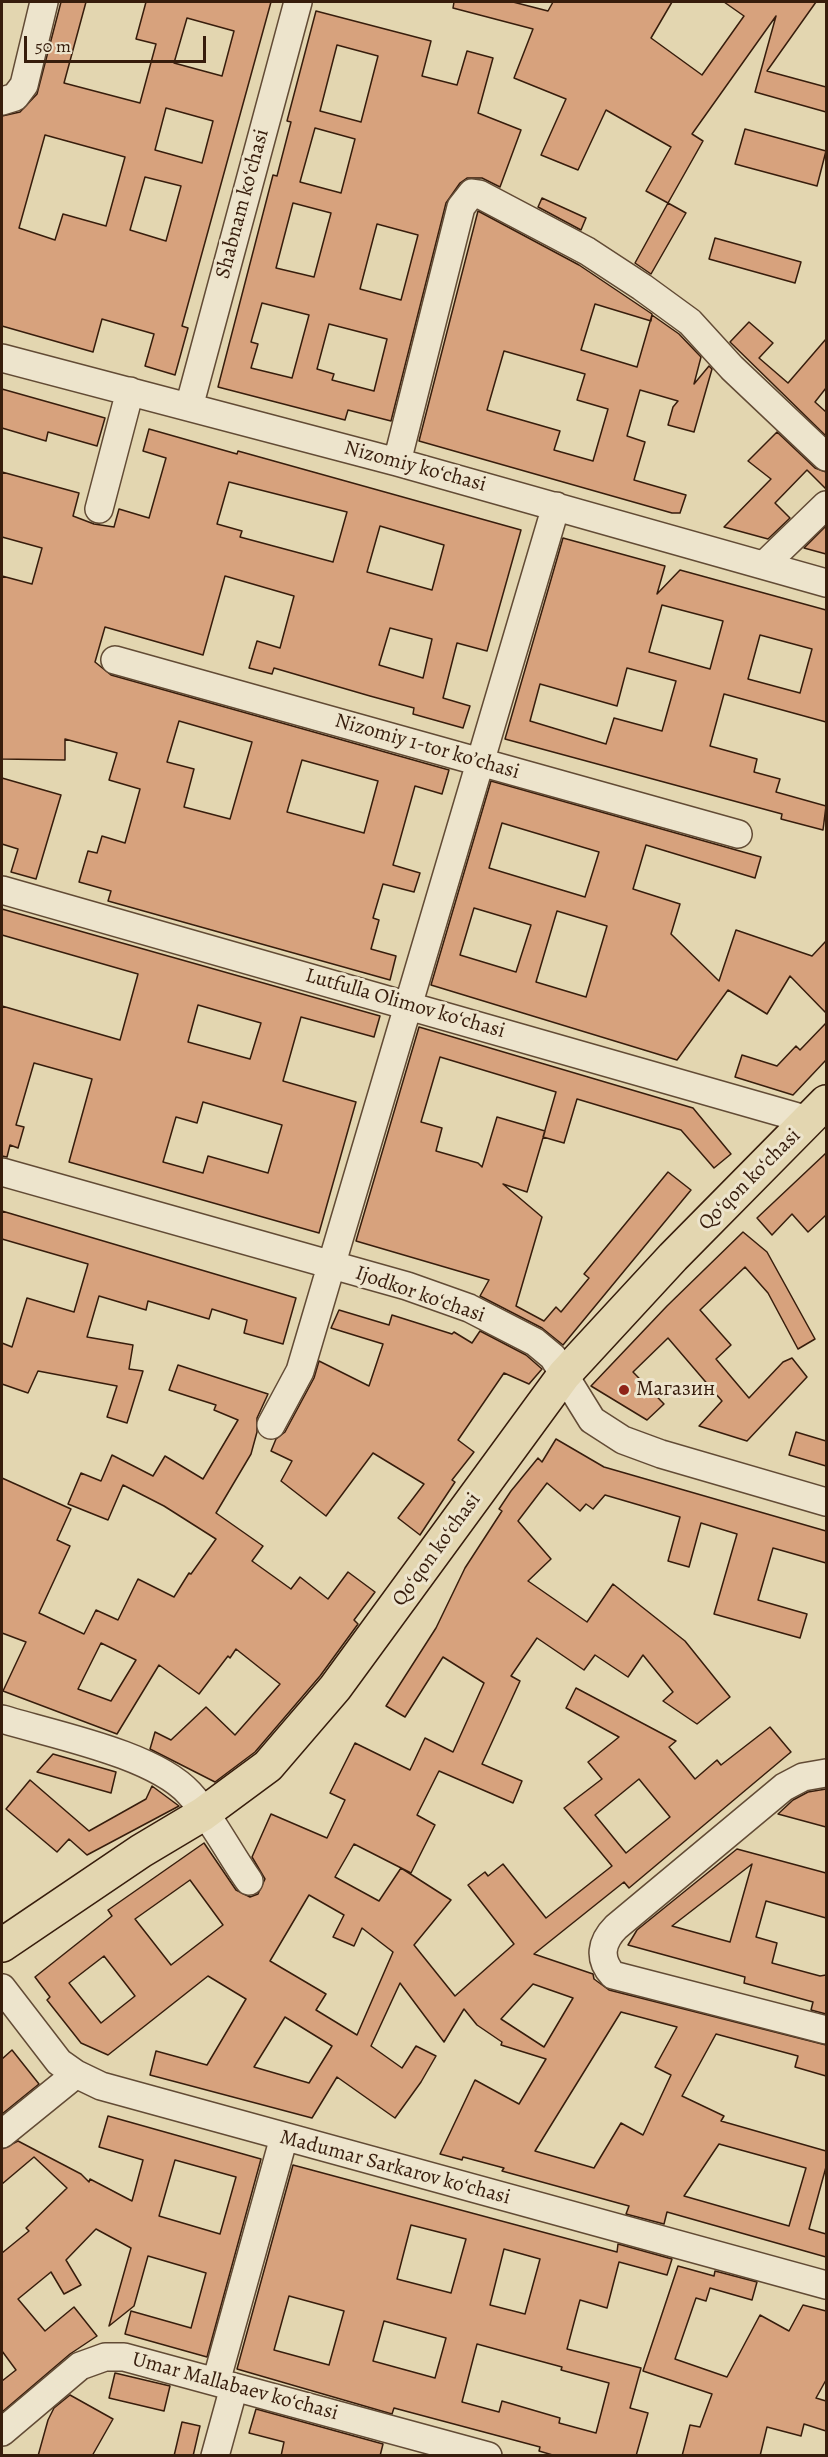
<!DOCTYPE html>
<meta charset="utf-8">
<style>
body{margin:0}
#map{position:relative;width:828px;height:2457px;overflow:hidden;background:#e3d6b0;font-family:Alegreya,serif}
canvas{display:block}
.frame{position:absolute;inset:0;border:3px solid #371d0c;pointer-events:none}
.scale{position:absolute;left:24px;top:36px;width:182px;height:27px;box-sizing:border-box;border:3px solid #371d0c;border-top:0;padding-left:8px;font-size:18px;line-height:21px;white-space:nowrap;color:#371d0c;-webkit-text-stroke:4px #ede4cc;paint-order:stroke}
</style>
<div id="map">
<canvas width="828" height="2457"></canvas>
<div class="frame"></div>
<div class="scale">50 m</div>
</div>
<script>
const ctx = document.querySelector('canvas').getContext('2d');
ctx.lineJoin = 'round';
function paint(path, color) { ctx.fillStyle = color; ctx.fill(path, 'evenodd'); }
function strokePath(path, color, width, dash) { ctx.strokeStyle = color; ctx.lineWidth = width; ctx.lineCap = dash ? 'butt' : 'round'; ctx.setLineDash(dash || []); ctx.stroke(path); }
function drawText(font, color, halo, rows, align = 'center') {
  ctx.font = font + ' Alegreya,serif'; ctx.lineWidth = 6; ctx.setLineDash([]); ctx.textBaseline = 'middle'; ctx.strokeStyle = halo; ctx.fillStyle = color; for (const [text, x, y, turn = 0] of rows) {
    ctx.save(); ctx.translate(x, y); ctx.rotate((+turn || 0) * Math.PI / 180); ctx.textAlign = isNaN(turn) ? turn : align; if (halo) ctx.strokeText(text, 0, 0); ctx.fillText(text, 0, 0); ctx.restore();
  }
}
const building = new Path2D(`
 M61,2H86L64,83L140,103L156,44L136,39L146,2H271L182,326L188,328L175,375L145,366L154,334L102,319L93,352L2,326V116L20,112L37,94ZM187,18L234,31L222,76L174,63ZM166,108L213,121L202,163L155,150ZM45,135L125,157L106,226L63,214L55,240L19,228ZM145,177L181,186L166,241L130,230Z
 M454,2H513L548,11L553,2H672L651,38L702,75L744,16L724,2H816L767,71L826,87V112L755,92L776,16L692,134L703,141L668,203L646,191L671,147L606,110L578,170L541,155L566,99L514,78L533,29L453,8Z
 M316,11L431,41L422,76L457,85L467,51L493,58L478,113L521,130L500,187L482,178H467L460,183L446,203L391,421L348,410L345,420L218,387L273,175L277,176L291,122L287,121ZM337,45L378,56L361,122L320,111ZM315,128L355,139L341,193L300,182ZM293,203L331,213L314,277L276,268ZM377,224L418,235L401,300L360,289ZM262,303L309,315L292,378L251,368L258,344L251,342ZM329,324L387,339L374,391L332,380L334,374L317,369Z
 M745,129L826,151L817,186L735,164Z
 M542,198L586,218L581,230L538,207Z
 M668,203L686,213L651,274L635,263Z
 M478,211L579,265L652,314L651,321L595,304L581,350L637,367L652,315L679,334L701,357L694,384L709,366L712,369L694,432L668,425L673,407L678,401L640,390L627,436L645,442L634,480L686,495L680,513H672L419,441ZM504,351L585,374L577,400L608,409L593,461L554,450L560,431L487,410Z
 M715,238L801,262L795,283L709,259Z
 M749,322L773,343L759,358L788,383L826,339V388L815,402L826,412V436L730,342Z
 M2,389L105,418L97,446L48,432L46,441L2,428Z
 M149,429L237,454L238,451L521,530L487,651L457,643L443,698L470,706L463,728L413,714L414,708L370,696L274,668L272,674L249,668L257,641L280,648L294,596L225,576L203,655L105,627L95,662L111,675L449,770L442,794L415,786L393,865L420,873L414,892L383,884L373,918L379,920L371,949L396,956L390,980L108,901L111,891L79,882L88,851L97,853L102,836L125,843L140,789L109,780L117,753L65,739V760L2,759V576L32,584L42,548L2,537V472L79,493L73,516L94,524L114,527L119,509L149,518L166,458L143,451ZM229,482L347,512L333,562L240,537L242,531L217,524ZM380,526L444,545L432,590L367,572ZM390,628L432,639L423,678L379,665ZM179,721L252,742L230,819L184,807L194,769L167,762ZM302,760L378,781L364,833L287,812Z
 M777,432L815,468L826,472V489L807,470L775,503L790,518L768,539L724,527L771,479L748,461Z
 M826,526V554L804,548Z
 M563,538L665,566L657,594L680,570L826,610V722L724,694L710,746L757,759L754,772L780,779L776,792L826,806L823,830L781,819L782,814L505,739ZM662,605L723,621L710,669L649,652ZM760,635L812,649L800,693L748,679ZM627,668L676,681L662,731L614,718L606,744L530,721L540,684L617,706Z
 M2,778L61,795L36,879L11,872L18,849L2,844Z
 M491,781L761,857L755,878L646,845L633,889L680,904L671,934L719,981L736,930L812,956L826,941V1013L790,976L767,1014L728,990L677,1060L431,985ZM502,823L599,852L585,897L489,868ZM474,908L531,925L516,972L460,955ZM557,911L607,926L586,997L536,982Z
 M2,909L380,1016L374,1037L301,1017L283,1081L356,1102L319,1233L69,1162L92,1079L34,1063L16,1125L24,1127L18,1148L10,1145L7,1157L2,1156V1006L120,1040L138,974L2,935ZM198,1005L261,1023L250,1059L188,1042ZM203,1102L282,1125L268,1173L208,1156L203,1173L163,1162L176,1117L197,1123Z
 M826,1023V1060L793,1095L735,1077L742,1055L777,1066L796,1046L800,1050Z
 M419,1027L693,1108L731,1154L714,1168L681,1130L577,1099L564,1143L543,1137L556,1092L440,1057L421,1122L442,1128L436,1151L478,1163L482,1167L497,1117L545,1131L527,1192L503,1184L542,1217L516,1306L544,1321L556,1307L561,1312L589,1278L584,1274L668,1172L691,1190L563,1345L542,1328L480,1296L489,1280L356,1241Z
 M826,1153V1215L808,1232L792,1214L772,1235L757,1218Z
 M2,1211L296,1298L283,1344L244,1333L247,1320L212,1309L209,1319L148,1301L146,1310L99,1296L87,1337L133,1345L129,1369L143,1371L127,1423L107,1417L117,1386L38,1371L28,1393L2,1384V1343L12,1347L27,1298L74,1312L88,1264L2,1239Z
 M743,1232L767,1252L815,1339L798,1349L768,1293L745,1267L700,1310L731,1345L716,1359L749,1398L783,1362L792,1358L807,1377L747,1441L699,1426L722,1401L668,1338L633,1372L664,1404L647,1420L591,1386L667,1306Z
 M339,1310L389,1325L392,1315L452,1334L454,1332L472,1343L480,1331L526,1355L542,1369L529,1384L504,1373L458,1440L474,1452L452,1480L455,1482L420,1535L398,1518L424,1484L373,1453L326,1516L281,1481L292,1461L271,1451L276,1439L285,1432L314,1378L319,1361L369,1386L383,1344L331,1328Z
 M178,1365L268,1394L257,1418V1432L251,1454L216,1513L263,1546L252,1561L291,1589L300,1577L328,1599L348,1572L375,1592L354,1620L358,1624L320,1676L255,1752L215,1782L150,1749L155,1732L171,1740L206,1707L235,1735L280,1684L236,1649L230,1658L228,1656L199,1694L159,1665L117,1734L3,1691L26,1642L2,1633V1478L71,1509L57,1540L70,1546L39,1613L84,1634L96,1610L118,1620L138,1579L174,1597L189,1573L191,1574L216,1539L164,1506L123,1485L108,1520L68,1504L81,1473L101,1481L112,1455L153,1476L165,1456L203,1479L238,1420L214,1410L216,1405L169,1390ZM101,1643L136,1660L111,1701L78,1689Z
 M796,1432L826,1441V1466L789,1455Z
 M556,1439L604,1467L826,1531V1563L773,1548L758,1600L807,1614L800,1638L714,1614L737,1534L701,1523L689,1567L668,1561L680,1517L605,1495L593,1509L586,1504L580,1511L547,1483L518,1521L551,1559L528,1581L587,1622L613,1584L685,1641L730,1697L697,1724L663,1701L673,1692L643,1655L628,1677L595,1655L584,1670L537,1638L511,1676L520,1681L482,1764L522,1781L513,1803L439,1771L417,1815L435,1825L411,1873L354,1844L335,1877L379,1901L401,1868L451,1900L414,1945L455,1996L514,1944L468,1885L485,1872L488,1876L503,1864L546,1918L612,1866L564,1808L602,1779L588,1762L619,1737L566,1708L576,1688L676,1741L669,1747L695,1779L717,1760L721,1765L770,1727L791,1752L629,1888L624,1882L534,1954L593,1974L594,1979L609,1990L826,2045V2076L795,2067L798,2056L716,2034L682,2096L724,2116L721,2121L826,2151V2167L809,2229L826,2234V2257L667,2212L664,2224L626,2214L629,2206L502,2171L504,2168L463,2157L462,2160L440,2154L475,2080L519,2104L546,2059L501,2045L502,2042L477,2025L464,2009L444,2042L400,1983L371,2046L402,2068L416,2046L436,2056L421,2082L395,2118L337,2077L312,2118L150,2075L156,2051L207,2065L246,1999L208,1976L108,2055L81,2043L47,2000L50,1997L35,1977L112,1916L108,1910L204,1843L236,1890L250,1897L258,1894L265,1879L252,1857L271,1814L327,1838L345,1800L330,1793L355,1743L410,1770L425,1738L453,1752L484,1683L443,1657L405,1717L386,1706L436,1628L465,1568L502,1511L499,1509L511,1491L538,1458L542,1462ZM639,1779L670,1817L626,1853L595,1815ZM190,1880L223,1925L171,1965L135,1919ZM309,1895L344,1915L333,1937L354,1946L362,1928L393,1952L357,2035L316,2010L326,1994L270,1961ZM104,1956L135,1996L101,2023L69,1983ZM533,1984L573,1998L544,2047L501,2019ZM621,2012L677,2027L655,2067L671,2075L643,2135L621,2123L594,2168L535,2151ZM285,2017L332,2046L309,2083L254,2067ZM719,2144L806,2168L789,2226L684,2196Z
 M53,1754L116,1772L111,1793L37,1772Z
 M30,1780L89,1831L146,1799L152,1786L179,1806L87,1855L69,1839L57,1852L6,1809Z
 M826,1789V1827L778,1814L793,1800L808,1792Z
 M737,1849L826,1873V1918L766,1901L756,1937L777,1943L772,1963L820,1976L826,1975V2014L811,2010L813,2002L744,1983L745,1977L628,1945L637,1930ZM752,1864L730,1942L672,1926Z
 M12,2050L39,2084L2,2114V2059Z
 M108,2116L261,2159L207,2357L125,2334L131,2311L191,2328L206,2273L148,2256L134,2306L109,2326L131,2248L96,2229L66,2260L81,2285L64,2294L51,2272L18,2299L45,2331L74,2307L97,2336L70,2354L2,2412V2381L16,2370L2,2351V2253L29,2231L26,2228L67,2188L34,2157L2,2184V2149L18,2141L81,2174L89,2182L90,2179L132,2201L143,2160L99,2147ZM175,2160L236,2177L220,2234L159,2216Z
 M293,2165L617,2252L618,2244L672,2259L667,2275L619,2262L607,2308L580,2300L567,2349L641,2368L630,2408L648,2413L636,2456H556L539,2451L540,2447L394,2408L392,2414L237,2369ZM411,2225L466,2239L451,2293L397,2279ZM504,2249L540,2259L525,2314L490,2305ZM289,2296L344,2311L329,2365L274,2350ZM384,2321L446,2338L435,2378L373,2361ZM477,2344L562,2367L561,2370L609,2383L596,2433L559,2423L560,2418L502,2401L499,2412L462,2402Z
 M678,2266L714,2276L715,2271L757,2282L752,2300L710,2288L706,2301L696,2298L675,2359L727,2377L760,2315L789,2331L803,2305L826,2311V2380L816,2398L826,2401V2431L804,2424L801,2436L767,2427L760,2456H682L690,2425L700,2427L712,2394L643,2371Z
 M115,2373L170,2386L164,2411L109,2398Z
 M70,2395L113,2419L92,2456H38L48,2420L54,2408Z
 M256,2409L383,2444L380,2456H281L284,2442L249,2433Z
 M182,2422L200,2426L193,2456H174Z`);
const minor = new Path2D(`
 M2,101L15,97L24,85L44,2
 M2,358L397,462L826,583
 M189,407L298,2
 M397,462L461,207L472,193L479,194L587,251L642,287L690,322L732,368L826,457
 M99,509L130,391
 M764,565L826,505
 M115,660L738,834
 M2,890L808,1120
 M2,1172L407,1286L469,1308L535,1342L553,1357L592,1420L623,1440L661,1454L826,1502
 M271,1425L300,1371L556,506
 M2,1719C54,1735 153,1754 189,1793C212,1818 229,1853 249,1881
 M826,1773L803,1777L784,1787L616,1927C601,1942 598,1959 613,1975L826,2030
 M2,1988L59,2062L76,2074L101,2086L826,2285
 M2,2134L76,2074
 M216,2382L284,2137
 M2,2432L80,2366L105,2357H124L488,2456
 M215,2456L234,2387`);
const major = new Path2D(`
 M2,1945L141,1851L203,1814L268,1766L335,1688L564,1375L673,1257L826,1102`);
const markers = [
 [624,1390,6,"#8f2418"]
];
const streetNames = [
 ["Shabnam koʻchasi",243,204,-75],
 ["Nizomiy koʻchasi",415,467,15],
 ["Nizomiy 1-tor koʼchasi",427,747,16],
 ["Lutfulla Olimov koʻchasi",405,1004,16],
 ["Qoʻqon koʻchasi",750,1180,-45],
 ["Ijodkor koʻchasi",420,1295,19],
 ["Qoʻqon koʻchasi",437,1550,-54],
 ["Madumar Sarkarov koʻchasi",395,2168,15],
 ["Umar Mallabaev koʻchasi",235,2387,15]
];
const poiNames = [
 ["Магазин",636,1390]
];
paint(building, '#d7a27d');
strokePath(building, '#371d0c', 1.5);
strokePath(minor, '#624b35', 30);
strokePath(major, '#371d0c', 36);
strokePath(minor, '#ede4cc', 27);
strokePath(major, '#e3d6b0', 33);
for (const [x, y, r, color] of markers) { const dot = new Path2D(); dot.arc(x, y, r, 0, 2 * Math.PI); ctx.fillStyle = color; ctx.fill(dot); strokePath(dot, '#ede4cc', 2); }
drawText('21px', '#371d0c', '#ede4cc', streetNames);
drawText('21px', '#371d0c', '#ede4cc', poiNames, 'left');
</script>
